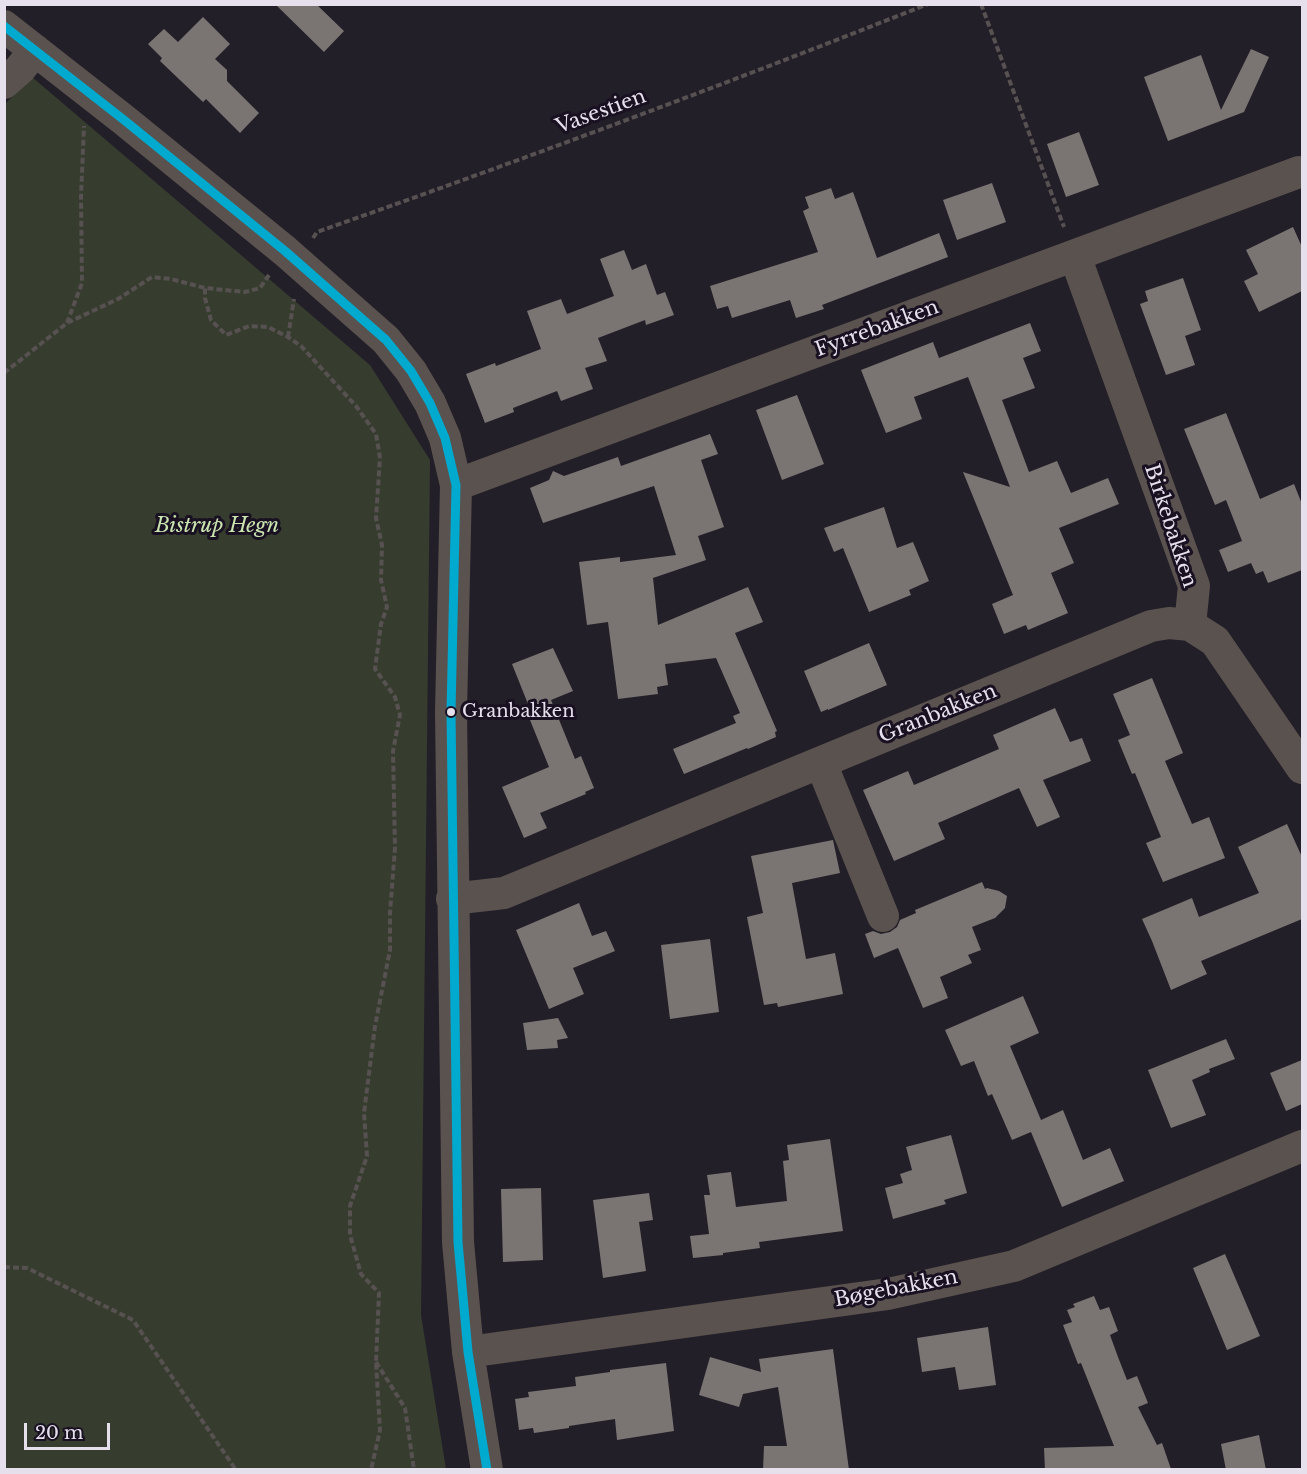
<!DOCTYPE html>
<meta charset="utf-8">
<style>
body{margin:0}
#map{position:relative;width:1307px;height:1474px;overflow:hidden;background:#231f28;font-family:"Libre Baskerville",serif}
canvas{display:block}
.frame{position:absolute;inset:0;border:6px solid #e5e0ec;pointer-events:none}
.scale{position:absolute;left:24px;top:1423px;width:86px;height:27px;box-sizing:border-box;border:3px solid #e5e0ec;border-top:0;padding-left:8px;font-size:18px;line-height:21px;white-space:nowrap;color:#e5e0ec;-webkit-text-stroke:4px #191122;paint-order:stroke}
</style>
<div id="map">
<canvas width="1307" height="1474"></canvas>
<div class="frame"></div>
<div class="scale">20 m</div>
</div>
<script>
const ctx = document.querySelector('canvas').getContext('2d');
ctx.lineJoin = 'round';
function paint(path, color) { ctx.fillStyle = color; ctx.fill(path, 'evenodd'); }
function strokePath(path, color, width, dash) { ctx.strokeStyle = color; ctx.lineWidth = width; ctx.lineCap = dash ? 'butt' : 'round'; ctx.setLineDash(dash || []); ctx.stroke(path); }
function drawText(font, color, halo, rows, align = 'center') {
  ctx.font = font + ' "Libre Baskerville",serif'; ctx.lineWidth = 6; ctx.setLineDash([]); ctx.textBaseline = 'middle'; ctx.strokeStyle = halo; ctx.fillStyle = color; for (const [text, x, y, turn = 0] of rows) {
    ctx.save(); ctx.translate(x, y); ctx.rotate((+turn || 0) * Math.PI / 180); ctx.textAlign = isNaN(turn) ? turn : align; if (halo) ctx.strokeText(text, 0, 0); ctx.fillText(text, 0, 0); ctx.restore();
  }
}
const green = new Path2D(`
 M32,77L370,365L430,460L421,1315L446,1469H5L4,105Z`);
const building = new Path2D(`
 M275,4H316L344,31L324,52Z
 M203,17L230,44L215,59L227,70V81L259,113L240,133L206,99L203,102L160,61L162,58L148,44L164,29L178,42Z
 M1251,49L1269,57L1244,112L1168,141L1144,77L1201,55L1221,110Z
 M1079,132L1099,185L1066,197L1047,144Z
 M992,183L1006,222L957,240L943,200Z
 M831,188L835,199L853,192L877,258L939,233L948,257L822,305L824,309L796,318L790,300L732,318L728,306L717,309L710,286L818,252L803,211L809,208L805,197Z
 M1293,227L1302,247V291L1259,312L1244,281L1258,274L1246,250Z
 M624,250L632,270L646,264L657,295L665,292L674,315L646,325L645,320L598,338L607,361L585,368L593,389L561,401L557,391L513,408L514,412L485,423L466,374L495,363L496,366L541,349L527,311L561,299L567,314L614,296L600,259Z
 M1183,278L1201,330L1185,336L1195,365L1166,375L1140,304L1148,301L1145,291Z
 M1030,323L1041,351L1023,358L1035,388L1002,400L1029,472L1057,461L1071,493L1108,478L1119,504L1059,528L1074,563L1051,573L1068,613L1028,630L1026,625L1004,634L992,604L1013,595L963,472L1010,487L968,377L914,397L922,419L886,433L861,370L933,342L939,358Z
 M797,395L824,464L782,480L756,410Z
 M1226,413L1260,499L1294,484L1302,504V570L1268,583L1263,571L1256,574L1251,563L1228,572L1219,550L1242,541L1226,500L1215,505L1184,429Z
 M710,434L718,454L701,460L724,527L698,536L706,560L653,578L658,625L748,587L763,622L735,633L777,731L775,732L776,737L748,749L747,748L684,774L673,749L736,723L733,716L740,713L716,658L665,664L668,685L657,687L658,694L618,699L608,622L587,625L579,562L620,557V562L676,555L654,486L543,523L530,488L549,480L553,471L564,476L618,457L621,466Z
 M884,507L897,548L913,542L929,581L909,590L911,595L869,612L843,548L834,552L824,528Z
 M869,643L887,685L828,710V709L821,712L804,671Z
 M553,648L573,691L551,700L575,759L581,756L594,788L585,792L586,794L540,813L547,828L524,838L502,787L549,767L530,720L534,719L512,664Z
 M1152,678L1183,753L1165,761L1192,824L1209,817L1225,858L1163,882L1146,843L1161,837L1135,773L1132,774L1118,740L1130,735L1113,694Z
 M1055,708L1070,742L1082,738L1091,761L1043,780L1060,817L1037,827L1019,788L938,823L945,839L894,861L863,790L908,771L914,785L999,749L993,735Z
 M1287,824L1302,857V919L1201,961L1207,974L1171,990L1152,941L1142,919L1192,898L1199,917L1259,893L1238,847Z
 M833,840L840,873L792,883L806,959L835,953L843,994L778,1007L777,1003L764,1005L747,917L763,913L751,856Z
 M982,882L985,889L987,888L999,891L1007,896L1005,908L995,918L972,927L981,950L968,955L972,963L940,977L948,998L923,1008L898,948L874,958L865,934L873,931L881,934L890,932L897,927L900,920L916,913L915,910Z
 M579,903L592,936L606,931L615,951L573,968L584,994L549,1009L516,930Z
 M710,939L719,1012L670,1019L661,945Z
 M1023,996L1039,1033L1010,1046L1041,1120L1063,1110L1083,1160L1110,1148L1124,1181L1062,1207L1031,1132L1012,1140L992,1094L988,1096L974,1061L961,1066L945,1030Z
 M558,1018L568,1038L557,1040L558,1048L527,1050L523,1023Z
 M1226,1039L1235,1059L1209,1069L1210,1072L1192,1080L1206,1115L1171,1128L1148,1070Z
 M1302,1060V1104L1286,1111L1270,1073Z
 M951,1135L967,1193L944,1200L946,1204L893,1219L885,1188L903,1183L900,1174L912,1170L906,1147Z
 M830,1139L843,1231L759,1242L760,1248L723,1253V1255L693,1258L690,1236L709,1234L704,1195H710L707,1175L731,1172L736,1207L787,1201L783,1161L789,1160L787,1145Z
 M541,1188L543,1260L503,1262L501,1189Z
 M649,1193L653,1220L639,1222L646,1271L603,1278L593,1200Z
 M1225,1254L1260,1336L1227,1350L1193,1268Z
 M1094,1296L1100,1310L1109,1307L1118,1331L1110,1335L1118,1357L1127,1380L1137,1376L1148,1403L1138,1407L1157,1445L1162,1443L1171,1469L1045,1470L1044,1448L1114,1446L1081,1363L1078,1364L1063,1325L1072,1322L1067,1310L1075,1307L1073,1304Z
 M988,1327L996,1385L959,1390L955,1367L922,1372L917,1338Z
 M833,1349L849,1470H763L764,1446H787L778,1387L743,1394L739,1407L699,1395L710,1357L761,1372L759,1359Z
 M666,1363L674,1431L617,1440L615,1419L569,1426V1428L534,1433L533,1428L519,1430L515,1399L529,1397L528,1392L576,1386L575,1377L610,1372V1370Z
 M1259,1435L1266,1470H1226L1221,1444Z`);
const path = new Path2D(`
 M981,4L1064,227
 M313,238L317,232C522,160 726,84 928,4
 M269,275L260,288L245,292L205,288V298L211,320L226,335L249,326L268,327L288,337L301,346L356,406L376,434L380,458L376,518L382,545L381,580L387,607L381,624L375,669L395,697L400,715L393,751L395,848L390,913V950L375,1026L364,1113L367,1156L350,1206V1235L361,1274L379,1293L376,1362L380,1430L371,1470
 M67,323L82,283L81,197L84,126
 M288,337L294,299
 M4,373L67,323L118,299L152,277L171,279L205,288
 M4,1267L27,1268L133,1320L236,1470
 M376,1362L405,1408L414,1470`);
const minor = new Path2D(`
 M4,26L124,120L285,251L386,340L411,371L430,403L445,438L456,485L451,712L458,1242L468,1352L487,1470
 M4,83L20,69L35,50
 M1075,256L1194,586L1190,625L1215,641L1302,768
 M456,485L1299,172
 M821,763L883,916
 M452,899L504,893L1151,626L1169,623L1190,625
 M468,1352L888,1294L1014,1266L1302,1146`);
const bus1 = new Path2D(`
 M4,26L124,120L285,251L386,340L411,371L430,403L445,438L456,485L451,712L458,1242L468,1352L487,1470`);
const markers = [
 [451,712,5,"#e5e0ec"]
];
const busNames = [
 ["Granbakken",462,712]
];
const streetNames = [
 ["Vasestien",601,112,-20],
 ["Fyrrebakken",877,329,-20],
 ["Birkebakken",1170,526,72],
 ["Granbakken",938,714,-22],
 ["Bøgebakken",896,1289,-11]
];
const parkNames = [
 ["Bistrup Hegn",217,526]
];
paint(green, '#363d2f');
paint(building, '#7a7573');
strokePath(path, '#575151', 4, [6, 3]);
strokePath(minor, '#5a524e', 32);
strokePath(bus1, '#00a9ce', 9);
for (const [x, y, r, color] of markers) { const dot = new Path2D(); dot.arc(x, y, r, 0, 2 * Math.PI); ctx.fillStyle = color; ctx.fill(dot); strokePath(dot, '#191122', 2); }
drawText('18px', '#e5e0ec', '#191122', busNames, 'left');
drawText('20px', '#e5e0ec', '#191122', streetNames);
drawText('italic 20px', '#cbe5b1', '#191122', parkNames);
</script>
